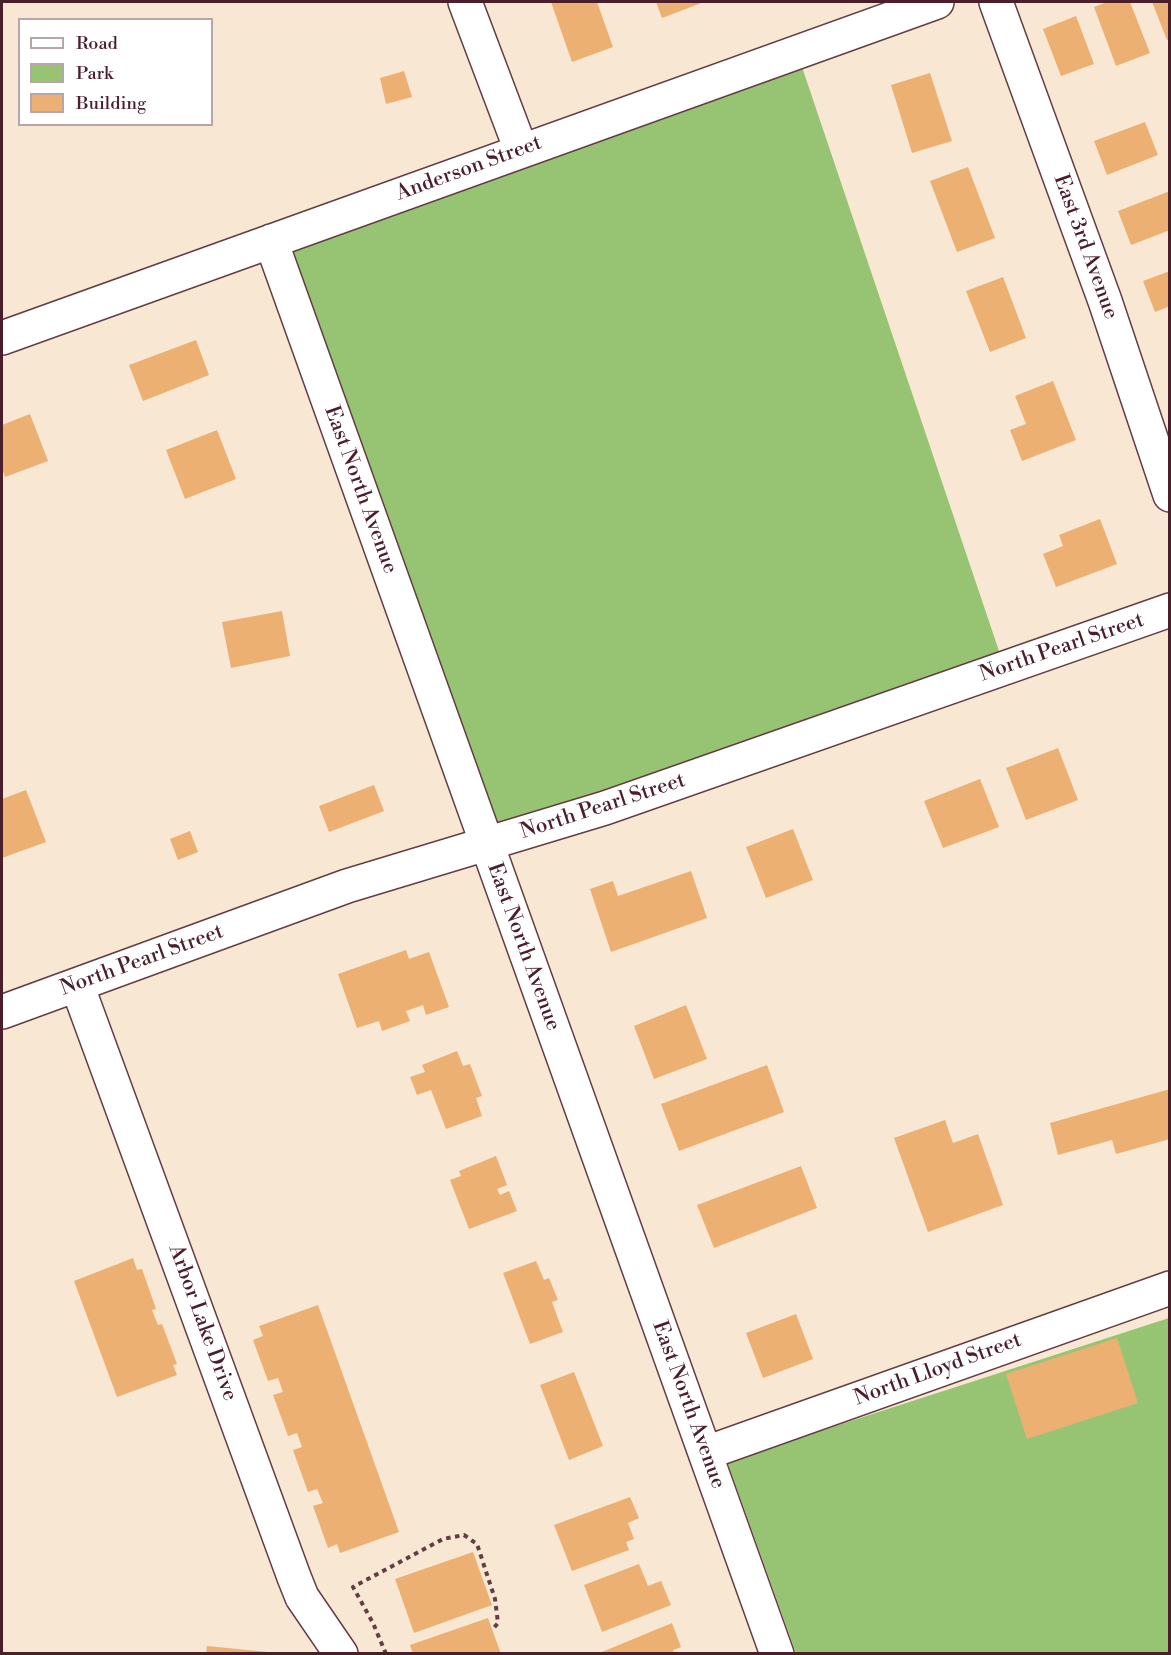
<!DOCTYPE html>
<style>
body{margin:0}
#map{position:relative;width:1171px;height:1655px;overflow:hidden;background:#f7e7d3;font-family:"Libre Bodoni",serif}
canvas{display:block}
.frame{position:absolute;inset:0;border:3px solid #4a1f2b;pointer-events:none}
.legend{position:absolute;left:18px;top:18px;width:195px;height:108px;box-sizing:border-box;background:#fff;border:2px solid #b7a5aa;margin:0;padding:8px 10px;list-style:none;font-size:18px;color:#4a1f2b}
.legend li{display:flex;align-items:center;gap:12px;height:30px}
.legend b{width:30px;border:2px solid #b7a5aa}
</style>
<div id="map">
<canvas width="1171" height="1655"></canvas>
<div class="frame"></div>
<ul class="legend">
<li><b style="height:8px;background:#fff"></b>Road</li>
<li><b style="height:16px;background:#97c472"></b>Park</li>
<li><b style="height:16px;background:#edb073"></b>Building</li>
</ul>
</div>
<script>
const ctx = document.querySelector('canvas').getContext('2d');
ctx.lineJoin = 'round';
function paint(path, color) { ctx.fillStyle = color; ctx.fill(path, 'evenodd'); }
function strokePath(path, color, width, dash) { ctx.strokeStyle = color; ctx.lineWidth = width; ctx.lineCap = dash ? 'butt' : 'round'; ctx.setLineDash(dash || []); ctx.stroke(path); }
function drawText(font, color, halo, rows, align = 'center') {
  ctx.font = font + ' "Libre Bodoni",serif'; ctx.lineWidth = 4.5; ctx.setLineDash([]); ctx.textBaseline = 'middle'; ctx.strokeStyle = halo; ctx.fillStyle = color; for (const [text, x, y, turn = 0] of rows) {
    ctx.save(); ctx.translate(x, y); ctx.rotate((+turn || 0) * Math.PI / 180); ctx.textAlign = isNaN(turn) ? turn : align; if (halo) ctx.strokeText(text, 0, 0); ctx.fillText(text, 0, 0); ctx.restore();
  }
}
const green = new Path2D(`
 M802,67L1000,654L601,795L498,827L291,249Z
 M1169,1318V1653H796L727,1461Z`);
const building = new Path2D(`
 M551,2H597L613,47L572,62Z
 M656,2H704L662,18Z
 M1107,2H1130L1150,53L1116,66L1094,7Z
 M1152,2H1170V39L1167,40Z
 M1076,16L1094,64L1061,76L1043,29Z
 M404,71L412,97L386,104L380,78Z
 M930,73L952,141L912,153L891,85Z
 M1145,122L1158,155L1107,175L1094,141Z
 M968,167L995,238L957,252L930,181Z
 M1170,191V230L1131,245L1118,211Z
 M1170,271V306L1155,312L1143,281Z
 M1003,277L1026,338L990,352L966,291Z
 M196,340L209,375L143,401L129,365Z
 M1053,381L1076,440L1022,461L1010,430L1026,424L1015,396Z
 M30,414L48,461L5,477L2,468V425Z
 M217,430L236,479L185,499L166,450Z
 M1100,519L1117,564L1056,587L1043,554L1063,546L1059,535Z
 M282,611L290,656L231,668L222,622Z
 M1058,748L1078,800L1026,820L1006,768Z
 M980,779L999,827L943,848L924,801Z
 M374,785L384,811L329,832L319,806Z
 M26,790L46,842L2,858V799Z
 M793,829L813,880L766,898L746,847Z
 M190,831L198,852L178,860L170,839Z
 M691,871L707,918L611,952L590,889L613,881L618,896Z
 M406,950L409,959L429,952L449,1007L426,1015L423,1005L406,1011L410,1021L382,1031L379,1021L357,1028L338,974Z
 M686,1005L707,1059L654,1079L634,1026Z
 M457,1051L463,1066L470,1064L482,1096L476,1098L482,1116L446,1129L431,1090L417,1095L410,1077L425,1072L422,1065Z
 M767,1065L784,1112L679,1151L661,1104Z
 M1170,1089V1139L1116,1154L1112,1140L1058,1155L1050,1123Z
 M945,1120L953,1143L978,1134L1003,1205L928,1232L894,1138Z
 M496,1156L507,1185L497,1189L500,1195L509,1191L517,1211L469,1229L450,1180L461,1176L459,1171Z
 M801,1166L817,1208L714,1248L697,1205Z
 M133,1258L137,1270L142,1269L156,1309L152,1310L158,1325L162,1324L177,1364L173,1365L177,1375L117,1397L74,1281Z
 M536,1261L544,1280L549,1278L558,1300L552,1302L563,1332L530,1344L503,1273Z
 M318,1305L399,1532L340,1553L337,1544L328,1548L313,1506L323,1503L317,1489L308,1492L293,1450L302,1447L297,1433L288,1436L273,1395L283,1392L278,1378L268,1381L253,1340L263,1336L259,1326Z
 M796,1314L813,1359L763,1378L746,1333Z
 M1117,1338L1138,1403L1027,1439L1006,1374Z
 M574,1372L603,1446L569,1460L540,1385Z
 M630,1497L639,1518L628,1523L634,1539L626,1542L629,1550L572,1571L554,1525Z
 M473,1552L492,1605L414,1633L395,1579Z
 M639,1564L648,1586L661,1581L671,1605L602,1632L584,1585Z
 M488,1618L501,1654H413L410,1645Z
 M672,1623L681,1647L673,1650L674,1654H597Z
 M207,1646L268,1652V1654H206Z`);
const path = new Path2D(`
 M386,1654L373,1623L353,1587L443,1539L464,1535L477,1544L495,1599L498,1623L492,1630`);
const minor = new Path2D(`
 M465,2L521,150
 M996,2L1105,301L1170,495
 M271,241L777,1654
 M2,338L937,2
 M77,985L294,1577L302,1597L341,1654
 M2,1012L347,886L605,808L1170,610
 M706,1453L1170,1288`);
const streetNames = [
 ["Anderson Street",469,169,-20],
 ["East 3rd Avenue",1085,247,70],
 ["East North Avenue",360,490,70],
 ["North Pearl Street",1062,648,-19],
 ["North Pearl Street",603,807,-18],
 ["East North Avenue",523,947,70],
 ["North Pearl Street",142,961,-20],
 ["Arbor Lake Drive",202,1323,70],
 ["North Lloyd Street",938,1370,-20],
 ["East North Avenue",688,1405,70]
];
paint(green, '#97c472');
paint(building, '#edb073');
strokePath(minor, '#643d44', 36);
strokePath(path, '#643d44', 4, [4.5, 4.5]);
strokePath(minor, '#fff', 33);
drawText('21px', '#4a1f2b', '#fff', streetNames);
</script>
